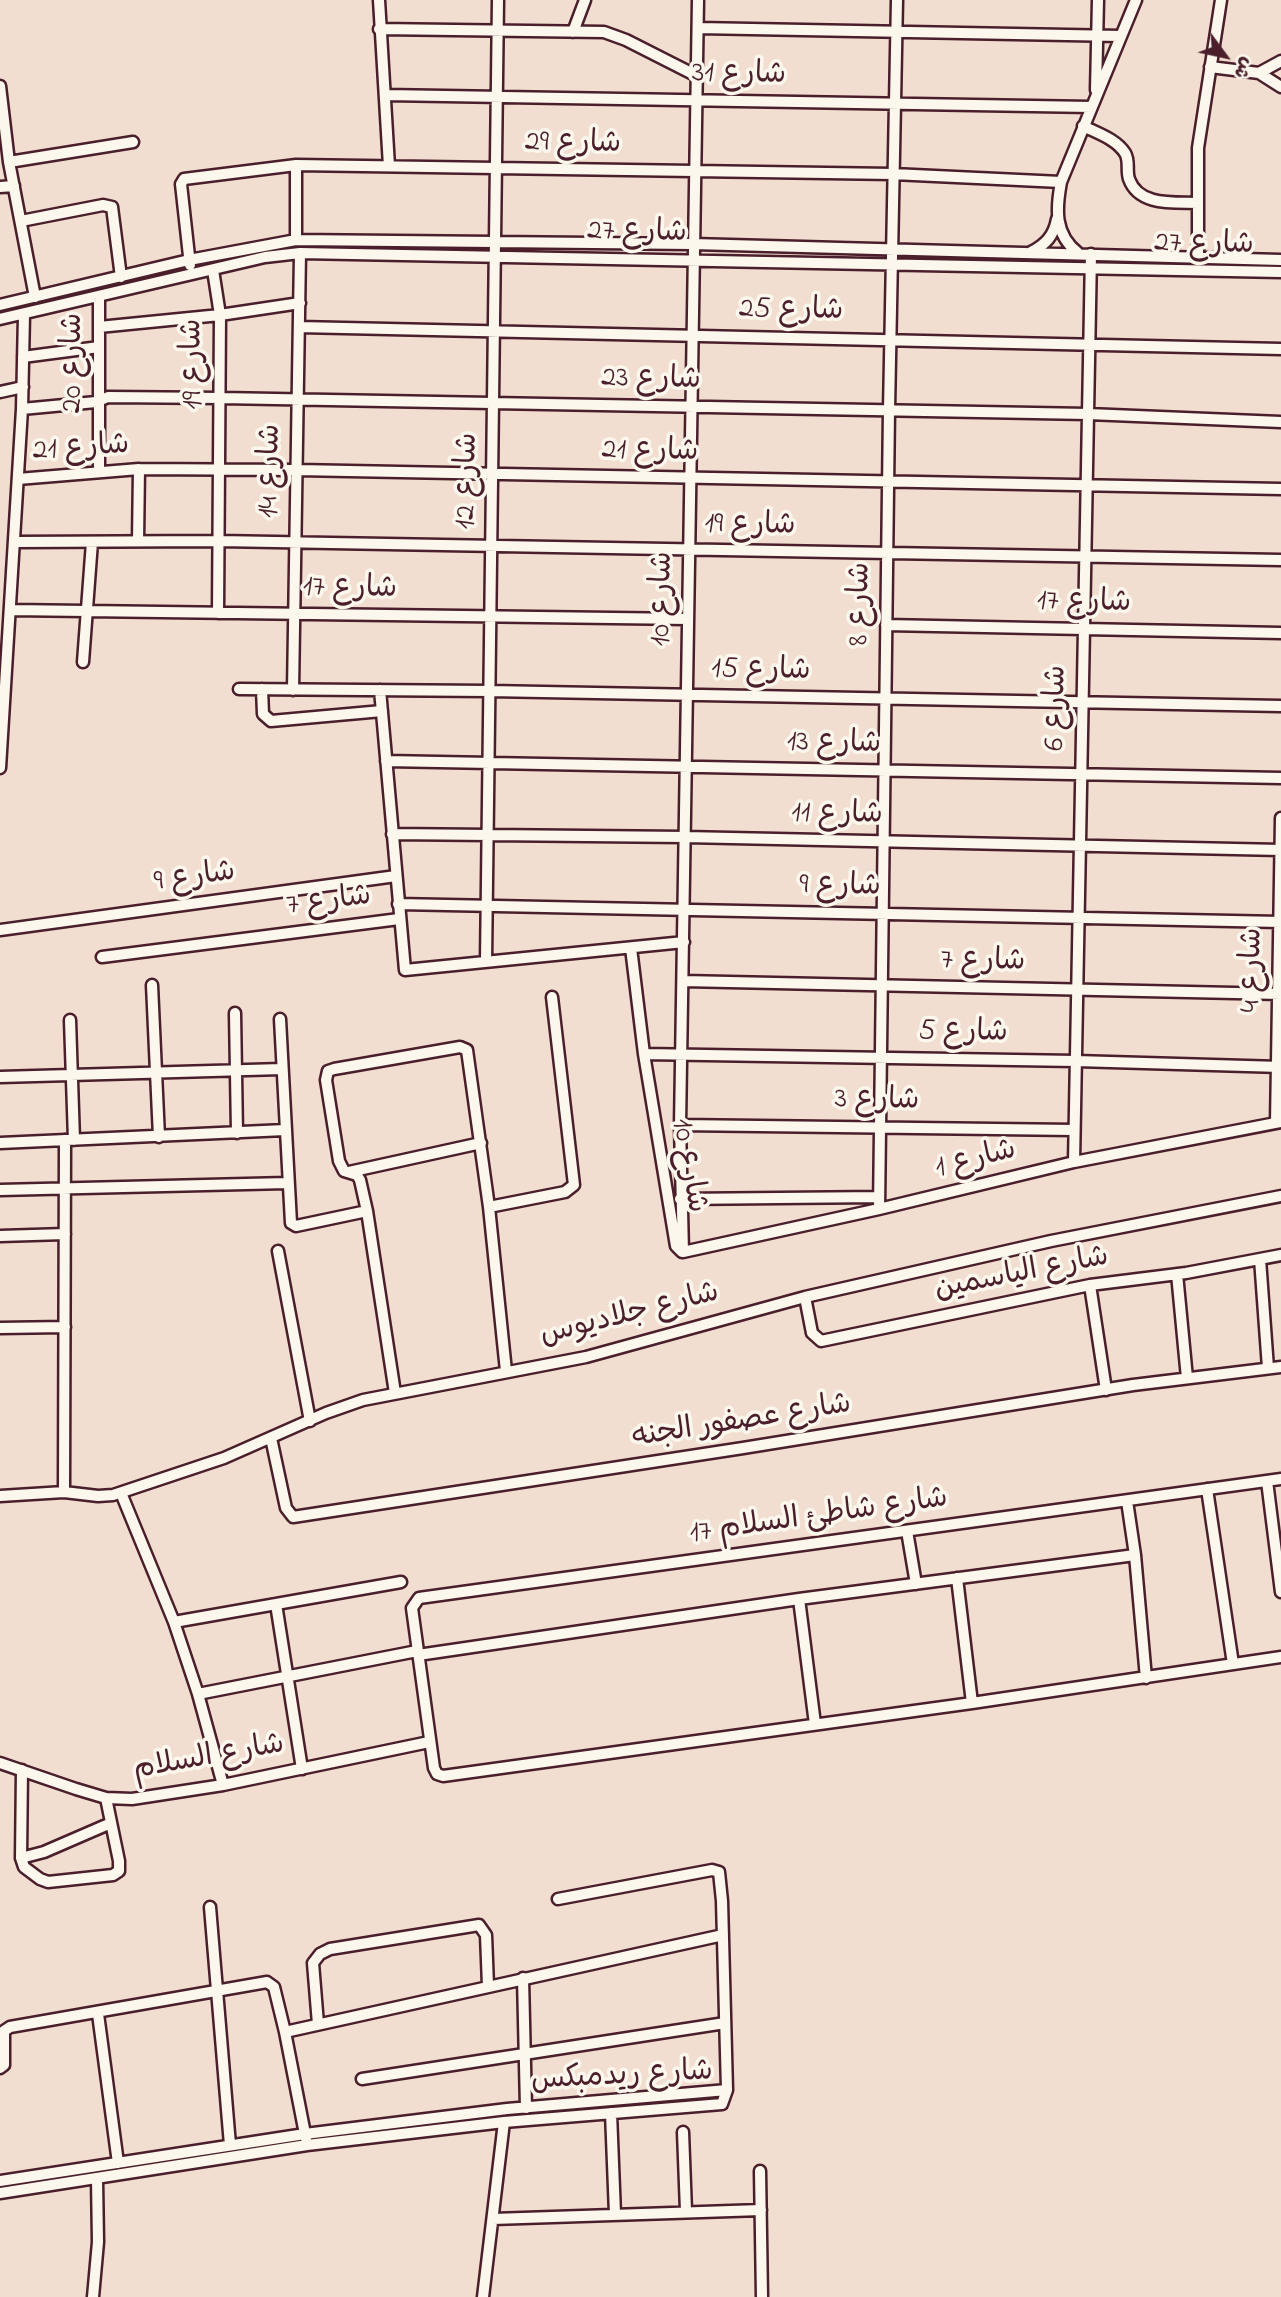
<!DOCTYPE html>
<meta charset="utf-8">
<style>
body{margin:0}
#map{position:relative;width:1281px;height:2297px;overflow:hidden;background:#f1ded0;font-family:"Indie Flower","Playpen Sans Arabic",sans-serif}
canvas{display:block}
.north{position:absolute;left:1190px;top:21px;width:70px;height:70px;-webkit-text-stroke:5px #fbf7ec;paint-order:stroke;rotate:123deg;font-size:19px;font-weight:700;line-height:28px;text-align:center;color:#4a1f2b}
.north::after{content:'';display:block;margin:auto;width:24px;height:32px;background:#4a1f2b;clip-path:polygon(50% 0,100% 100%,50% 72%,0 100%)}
</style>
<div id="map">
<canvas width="1281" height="2297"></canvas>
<div class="north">ش</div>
</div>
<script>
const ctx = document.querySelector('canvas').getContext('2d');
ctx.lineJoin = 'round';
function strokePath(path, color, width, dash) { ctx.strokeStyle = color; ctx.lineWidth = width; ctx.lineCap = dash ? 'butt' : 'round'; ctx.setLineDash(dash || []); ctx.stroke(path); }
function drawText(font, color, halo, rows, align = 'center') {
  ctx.font = font + ' "Indie Flower","Playpen Sans Arabic",sans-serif'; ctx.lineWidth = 7; ctx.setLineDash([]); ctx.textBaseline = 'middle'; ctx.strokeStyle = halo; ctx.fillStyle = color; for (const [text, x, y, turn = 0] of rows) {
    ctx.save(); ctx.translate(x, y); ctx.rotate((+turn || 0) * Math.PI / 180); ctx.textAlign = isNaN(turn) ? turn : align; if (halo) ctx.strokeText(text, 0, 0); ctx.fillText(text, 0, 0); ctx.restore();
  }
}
const minor = new Path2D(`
 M379,0L389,166
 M698,28L1120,36
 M379,29L604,32L626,40L697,76
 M573,32L585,0
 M1210,67L1259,73L1281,87
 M1259,73L1281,61
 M0,86L9,162L35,297
 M1096,90L1098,0
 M386,95L1091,107
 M1083,126C1097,133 1116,139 1125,153C1130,161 1126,170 1129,179C1139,207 1175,202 1198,203
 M9,162L133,142
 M0,187L14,186
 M21,221L103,205L112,207L121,277
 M296,240V165
 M1031,252C1045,245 1054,236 1057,219
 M1078,253C1054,234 1056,209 1061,182L1136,0
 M1198,258V148L1221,0
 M190,265L181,184L184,179L296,165L893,174L1061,182
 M213,270L220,315L218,613
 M0,305L189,260L296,240L693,244L1281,260
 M0,319L265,257L300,253L1281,272
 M99,327L220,315L300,303
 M299,327L1281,349
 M23,357L99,347
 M0,392L23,387
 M22,409L96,402L108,397L221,398L1088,414L1281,422
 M99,471V297
 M18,479L139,469L297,470L1281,489
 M138,541L139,469
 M15,542L219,541L1281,560
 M11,610L688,619
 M886,625L1281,633
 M83,662L92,542
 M239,689L490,691L1281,706
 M262,689L263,714L271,721L382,711
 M293,690L300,253
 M380,690L405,970L684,942
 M386,761L1281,778
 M0,768L22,409L24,315
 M392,834L685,837L1281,850
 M398,904L1281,922
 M0,930L396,876
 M631,948L644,1054L676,1246L682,1252
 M102,957L399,919
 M486,962L498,0
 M683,981L1281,994
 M152,985L159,1137
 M235,1013L237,1133
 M280,1019L291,1223L296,1226L367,1211
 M70,1020L74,1140
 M644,1054L1076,1061L1281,1067
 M0,1077L282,1069
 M1276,1123L1281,818
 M680,1125L1074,1130
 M0,1143L285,1130
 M1074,1162L1091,254
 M349,1172L481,1143
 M0,1190L287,1183
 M680,1199L879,1197
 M489,1207L565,1192L574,1185L552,997
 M879,1209L889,410L897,0
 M0,1236L65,1234
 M278,1251L310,1421
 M683,1252L680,1125L698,0
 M683,1252L879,1209L1074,1162L1281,1122
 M1260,1259L1268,1368
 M1177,1274L1187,1378
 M1090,1285L1106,1390
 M805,1297L812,1333L821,1341L1090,1285L1186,1273L1281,1255
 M0,1328L65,1327
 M395,1393L367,1211L360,1180L357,1175L344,1171L339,1161L326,1080L328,1071L334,1069L460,1047L467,1050L489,1207L506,1371
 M271,1438L286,1508L293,1517L743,1448L1133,1385L1281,1367
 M1281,1479L419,1598L412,1608L434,1768L437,1774L443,1776L972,1703L1281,1657
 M1267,1481L1281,1592
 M1207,1489L1233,1664
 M64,1492L65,1140
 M121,1493L174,1622L198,1694L223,1785
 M0,1496L64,1492L98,1496L113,1495L224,1458L326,1413L363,1400L586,1357L805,1297L1051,1241L1281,1196
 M1127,1501L1135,1555L1146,1678
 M907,1531L916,1584
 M957,1578L972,1703
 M799,1599L815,1724
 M276,1604L302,1769
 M174,1622L401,1582
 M418,1655L799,1599L1135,1555
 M198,1694L417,1651
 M0,1763L76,1789L106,1798L132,1799L223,1785L429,1742
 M22,1770L21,1858L24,1867L40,1879L48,1882L113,1875L119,1871V1861L106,1798
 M21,1858L44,1852L111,1823
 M210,1907L230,2145
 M523,1978L526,2108
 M98,2014L118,2163
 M318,2024L313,1963L320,1954L330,1949L479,1925L486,1935L488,1986
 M285,2032L723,1935
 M0,2068L4,2065V2031L10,2027L267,1982L274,1987L285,2032L306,2139
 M362,2079L725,2023
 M611,2113L615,2214
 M683,2132L686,2211
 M760,2171L762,2297
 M0,2181L305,2134L507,2109L727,2090
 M0,2193L307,2145L504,2122L722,2104L727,2090L722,1901L719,1872L712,1870L558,1899
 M493,2219L761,2210
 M93,2297L98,2242L97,2179
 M483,2297L504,2122`);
const streetNames = [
 ["شارع 31",739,76,1],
 ["شارع 29",573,145,1],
 ["شارع 27",637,234,1],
 ["شارع 27",1204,246,1],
 ["شارع 25",791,312,1],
 ["شارع 20",75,363,-90],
 ["شارع 19",195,364,-91],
 ["شارع 23",651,381,1],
 ["شارع 21",81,450,-4],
 ["شارع 21",650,453,1],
 ["شارع 14",272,471,-89],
 ["شارع 12",469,481,-89],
 ["شارع 19",750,527,1],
 ["شارع 17",350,590,1],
 ["شارع 10",664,599,-89],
 ["شارع 8",862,604,-89],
 ["شارع 17",1084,604,1],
 ["شارع 15",761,672,1],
 ["شارع 6",1058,708,-89],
 ["شارع 13",834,745,1],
 ["شارع 11",837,816,1],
 ["شارع 9",195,879,-8],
 ["شارع 9",840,888,1],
 ["شارع 7",329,903,-7],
 ["شارع 7",983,963,1],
 ["شارع 4",1254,970,-89],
 ["شارع 5",963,1034,1],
 ["شارع 3",877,1102,1],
 ["شارع 1",976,1161,-14],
 ["شارع 10",687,1166,80],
 ["شارع الياسمين",1022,1275,-11],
 ["شارع جلاديوس",630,1316,-14],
 ["شارع عصفور الجنه",742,1423,-9],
 ["شارع شاطئ السلام 17",819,1518,-8],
 ["شارع السلام",209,1759,-10],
 ["شارع ريدمبكس",622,2078,-3]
];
strokePath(minor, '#4a1f2b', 15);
strokePath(minor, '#fbf7ec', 10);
drawText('30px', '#4a1f2b', '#fbf7ec', streetNames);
</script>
